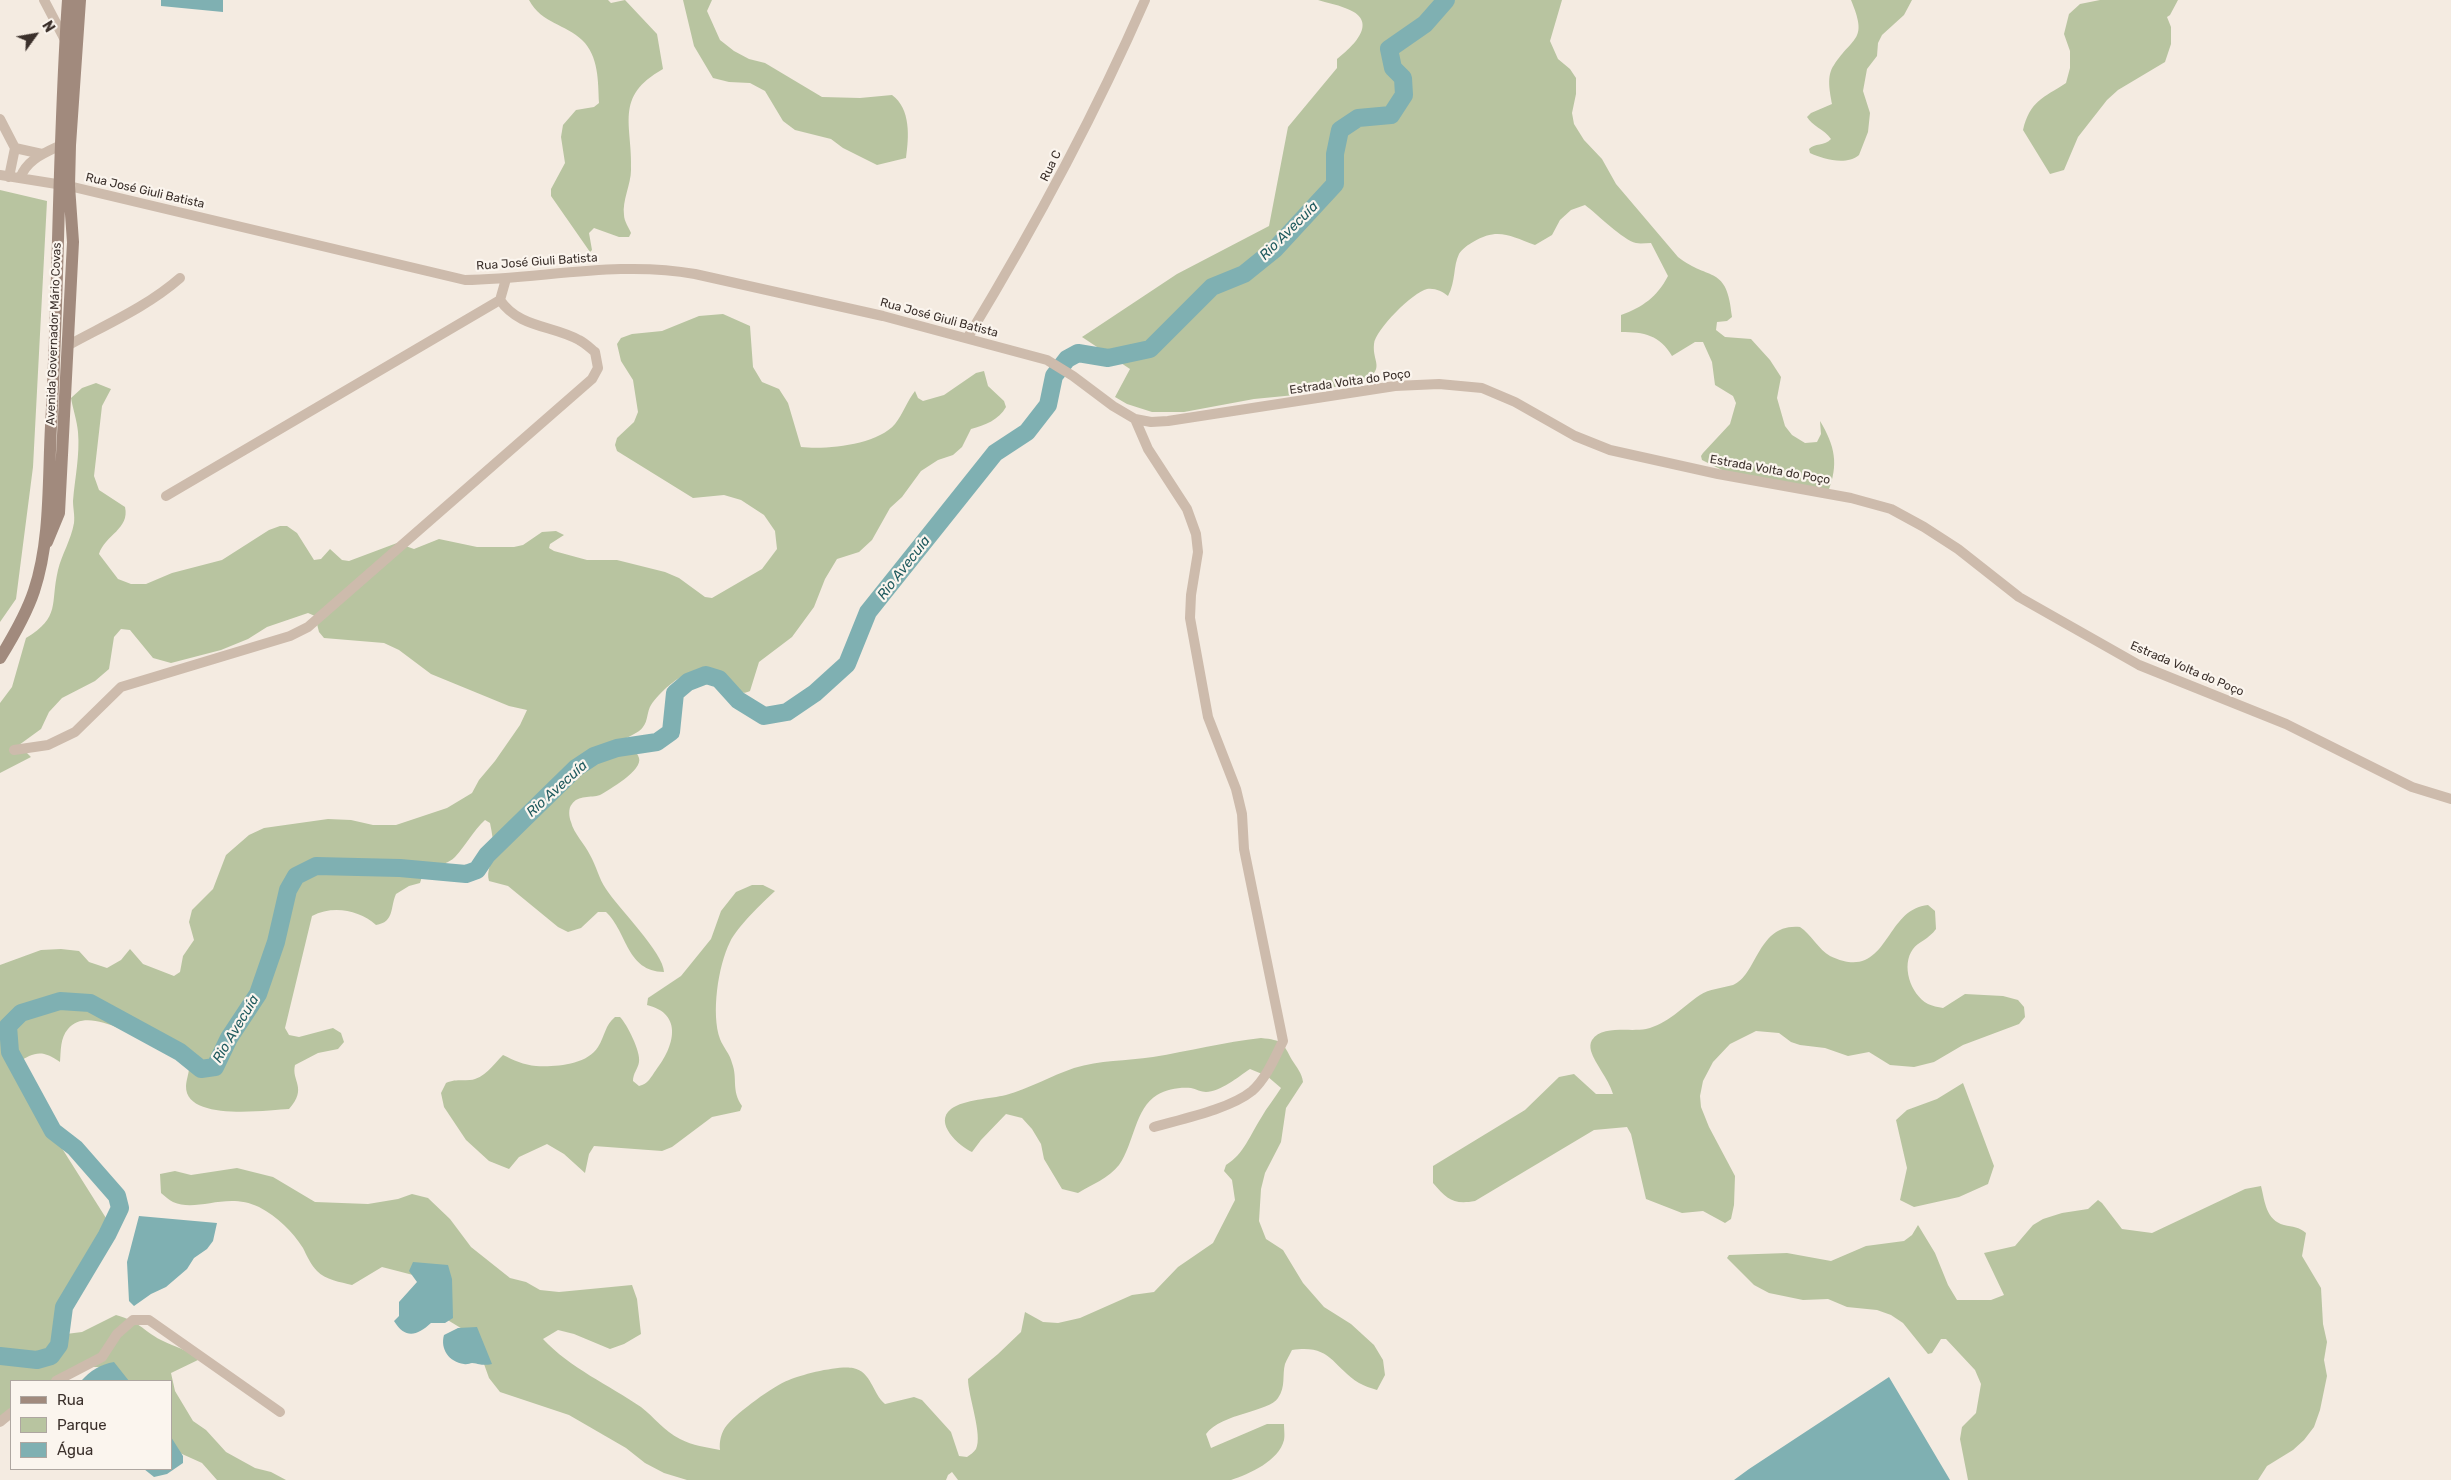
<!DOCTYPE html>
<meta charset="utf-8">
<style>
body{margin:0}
#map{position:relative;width:2451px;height:1480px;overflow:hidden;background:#f4ebe1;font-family:Rubik,sans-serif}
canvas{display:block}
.legend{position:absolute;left:10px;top:1380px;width:162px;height:90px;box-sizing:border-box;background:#fbf5ee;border:1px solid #aea6a0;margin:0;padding:6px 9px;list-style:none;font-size:15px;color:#3b302b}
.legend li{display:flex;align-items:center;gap:10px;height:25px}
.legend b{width:25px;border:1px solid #aea6a0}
.north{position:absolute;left:10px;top:10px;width:50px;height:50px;-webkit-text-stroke:4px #fbf5ee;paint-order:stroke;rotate:58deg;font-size:14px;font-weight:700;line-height:20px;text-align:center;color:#3b302b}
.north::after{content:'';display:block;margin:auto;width:18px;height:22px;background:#3b302b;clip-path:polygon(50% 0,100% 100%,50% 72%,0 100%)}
</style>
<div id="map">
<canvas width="2451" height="1480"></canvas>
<ul class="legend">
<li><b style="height:6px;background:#a18a7d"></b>Rua</li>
<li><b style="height:14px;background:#b8c4a0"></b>Parque</li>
<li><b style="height:14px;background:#7fb0b2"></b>Água</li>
</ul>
<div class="north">N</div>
</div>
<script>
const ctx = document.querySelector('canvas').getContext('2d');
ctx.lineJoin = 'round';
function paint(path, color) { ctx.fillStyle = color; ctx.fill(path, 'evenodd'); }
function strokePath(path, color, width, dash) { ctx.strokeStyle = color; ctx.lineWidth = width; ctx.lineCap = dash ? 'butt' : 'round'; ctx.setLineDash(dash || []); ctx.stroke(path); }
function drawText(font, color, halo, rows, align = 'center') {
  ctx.font = font + ' Rubik,sans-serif'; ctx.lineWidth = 4.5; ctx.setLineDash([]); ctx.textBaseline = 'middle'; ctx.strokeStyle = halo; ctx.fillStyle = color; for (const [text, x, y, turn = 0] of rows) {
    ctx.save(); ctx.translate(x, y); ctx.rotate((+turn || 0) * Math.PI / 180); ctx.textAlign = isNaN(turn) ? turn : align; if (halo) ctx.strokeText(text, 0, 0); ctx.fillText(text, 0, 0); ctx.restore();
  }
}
const green = new Path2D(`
 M529,0H608L611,3L625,0L657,34L663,69C613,97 633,125 631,170C631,184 622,201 624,215C624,221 629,228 631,233L629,237H619L594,228L589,233L592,250L590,252L551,196V189L565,163L561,137L563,125L576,110L594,107L599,103C598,82 599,56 582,40C566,24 542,24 529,0Z
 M683,0H712L707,11L720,40L734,51L749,59L765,63L822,97L860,98L892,95C911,109 909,137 906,158L877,165L843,148L831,139L795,130L783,121L765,91L750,83L729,82L713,78L694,46Z
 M1318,0H1562L1550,41L1558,59L1570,69L1576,78V94L1572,113L1574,124L1584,140L1602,159L1616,184L1678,257C1710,282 1727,264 1732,317L1727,321L1717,322L1716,330L1725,337L1751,339L1770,360L1781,377L1777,398L1785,426L1792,435L1805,443L1817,442L1821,434L1820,421C1835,446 1839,464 1828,492L1726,472L1702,460L1701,456L1703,453L1730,424L1736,403L1733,396L1715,385L1712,362L1703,342H1695L1672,356C1660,335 1644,332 1621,332V315C1643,307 1657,297 1668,276L1651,243C1646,243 1640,244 1636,243C1623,240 1597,214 1585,205L1571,210L1560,220L1552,235L1535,245C1510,236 1498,227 1473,242C1469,244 1461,250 1459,254C1453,266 1456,281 1448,296C1442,291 1435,288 1427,289C1413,292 1375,330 1374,344C1372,362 1386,368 1364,381L1295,395L1254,399L1184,412H1152L1127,404L1115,397L1130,369L1082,337L1177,274L1269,226L1288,127L1337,68V59C1355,45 1380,20 1345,8C1336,4 1327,3 1318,0Z
 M1851,0H1912L1904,15L1882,35L1878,43L1877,56L1867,69L1863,91L1870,113L1868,132L1859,155C1846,166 1823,159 1810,153L1809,149C1814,143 1825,146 1831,139C1824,129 1812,126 1807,117L1811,113L1832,104C1830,92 1826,76 1834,65C1854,35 1868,41 1851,0Z
 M2100,0H2178L2170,15L2167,17L2171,27V44L2165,62L2118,90L2107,100L2078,137L2064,170L2050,174L2023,130C2030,101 2043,98 2066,83L2070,68V51L2064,34L2069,14L2080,4Z
 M0,190L47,201L33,467L16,599L0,622Z
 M723,314L750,326L753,367L762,382L779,389L788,403L801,447C826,450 877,445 895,424C903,414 907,401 915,391L918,398L923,401L944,395L976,373L984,371L988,386L1004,401L1006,407C999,420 985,425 971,429L962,447L953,455L938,460L921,471L902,497L890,508L872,540L859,552L837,559L825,579L814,607L792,637L759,662L750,691C732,701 716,665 693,672C677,676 660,692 651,705C647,711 648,721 643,727C639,733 627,737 621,741L622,745C628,748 637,750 639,758C643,770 609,790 600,795C591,798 578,795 572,804C568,808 569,817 571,822C574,834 585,844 590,855C596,865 599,879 606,889C618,908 664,953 664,972C626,971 628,933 606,912H598L581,928L568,932L558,927L508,886L489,881C486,871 492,863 493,853C494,843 492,833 490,823L485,820C473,831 466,845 455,857C442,870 427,859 420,883L409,886L396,894C390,907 395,922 376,925C359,910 333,905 312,916L285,1028L289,1035L299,1037L333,1028L341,1033L344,1042L338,1049L318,1053L295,1065C291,1081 308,1088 289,1109C268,1110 185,1122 186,1086C187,1074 194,1063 184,1053C171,1049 159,1045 147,1041C127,1033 86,1007 68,1029C60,1038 61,1051 60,1062C42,1049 34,1052 17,1063L46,1123L111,1226L106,1246L76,1284L67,1303L64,1322L66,1334L82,1332L116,1315C139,1321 142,1330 161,1340C175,1347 188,1350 200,1359L171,1373L175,1391L193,1421L206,1430L226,1452L255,1468L271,1472L286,1480H217L202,1463L171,1449V1381H119L103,1367H86L62,1381H11V1414L0,1423V965L41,950L61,949L79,951L89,962L107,968L121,960L130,949L143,964L174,976L180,972L183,956L194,940L189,922L192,910L213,889L226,855L249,835L264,828L328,819L351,820L373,825H396L447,808L472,793L479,780L495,761L520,725L527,710L509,706L431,674L399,650L384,643L324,638L319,632L315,616L308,613L267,627L248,639L221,650L171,663L153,658L130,630L121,629L114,637L109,669L95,681L62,698L49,712L41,729L19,745L31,757L0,773V703L12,687L26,638C61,617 50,604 58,570C62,554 71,540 74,523C75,516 73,508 73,501C75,477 80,455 78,432C77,421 73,409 71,398L82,388L96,383L111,389L102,406L94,476L99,490L125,507C130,529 105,535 99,554L118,579L131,584H146L172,573L222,560L269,530L280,526H287L297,533L314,560L321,559L330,549L342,560L349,561L397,543L414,549L439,539L477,547H514L523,545L542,532L556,531L564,535L550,544L549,548L554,551L587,560H617L665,572L679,578L705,597L712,598L762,569L777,549L775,531L764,515L741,500L724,495L693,498L617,451L615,445L617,438L634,422L638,412L633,380L621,361L617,344L621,338L632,334L662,331L699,316Z
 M752,885H763L775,891C763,902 737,927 730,942C718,966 711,1014 720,1039C723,1047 730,1054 732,1063C738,1079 731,1090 742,1106L740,1111L712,1117L672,1147L662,1151L594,1146L589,1154L585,1173L564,1154L547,1144L519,1157L509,1169L489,1161L466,1140L444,1107L441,1093L446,1083C455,1079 461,1081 470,1080C484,1079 494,1064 503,1055C513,1060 524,1065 536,1066C555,1067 587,1065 598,1047C605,1036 605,1025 615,1017H620C627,1024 641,1052 639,1062C638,1069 633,1073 633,1081L639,1086C648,1084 651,1077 656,1070C674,1047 684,1014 647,1005L648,998L681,976L711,939L721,911L736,892Z
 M1928,905L1935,911L1936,929C1929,939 1918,942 1913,949C1901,965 1910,994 1928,1004C1932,1006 1938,1007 1943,1008L1965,994L2003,996L2018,1000L2024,1007L2025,1017L2019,1024L1963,1045L1934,1062L1914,1067L1890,1065L1869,1052L1848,1056L1825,1048L1800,1045L1791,1042L1779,1033L1756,1031L1730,1044L1713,1062L1703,1081L1700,1096L1701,1107L1709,1127L1735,1176L1734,1205L1731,1219L1725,1223L1703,1211L1682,1213L1646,1199L1631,1134L1627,1127L1594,1130L1475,1201C1453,1205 1447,1199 1433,1183V1166L1525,1110L1559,1077L1574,1074L1596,1094H1613C1608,1078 1595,1064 1591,1051C1590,1047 1590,1043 1592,1040C1602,1025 1630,1032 1646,1029C1668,1024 1682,1007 1700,995C1709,989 1722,988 1733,985C1758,975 1757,923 1800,927C1811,934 1819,950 1830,956C1889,984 1883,909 1928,905Z
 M1261,1038C1283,1040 1283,1043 1292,1060C1297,1068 1302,1073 1303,1082L1286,1108L1281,1142L1265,1173L1261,1189L1259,1221L1266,1239L1283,1250L1303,1283L1324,1307L1351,1324L1374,1345L1383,1360L1385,1375L1377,1390C1371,1388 1364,1386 1359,1383C1332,1366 1331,1344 1292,1350C1290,1354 1287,1359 1285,1364C1282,1375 1286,1387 1278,1398C1269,1412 1222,1413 1206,1434L1211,1448L1267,1424H1284C1284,1429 1285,1436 1284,1440C1279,1461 1249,1474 1231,1480H958L952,1472L948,1475L946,1480H687L664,1473L645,1463L626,1448L569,1415L500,1392L489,1378L479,1350L469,1333L441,1316L413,1275L382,1267L352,1285C341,1282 325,1280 317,1271C311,1265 307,1256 303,1248C292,1231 278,1217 259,1207C226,1191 198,1213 173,1202C169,1200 165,1196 161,1193L160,1174L175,1171L191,1175L237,1168L273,1177L315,1202L368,1204L398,1199L412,1194L428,1198L450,1219L471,1247L510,1278L526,1282L540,1290L559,1292L632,1285L637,1299L641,1334L624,1344L610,1349L574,1334L558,1330L543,1339C570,1368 609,1385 641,1407C654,1417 664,1431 680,1439C693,1446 706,1447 720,1450C719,1442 721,1432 727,1425C738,1412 773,1386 789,1380C802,1374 840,1365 853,1368C872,1372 872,1393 885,1404L914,1397L922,1400L951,1432L959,1456L967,1457C970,1455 974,1452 976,1449C983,1435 968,1396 968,1379L998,1354L1021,1332L1025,1312L1043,1322L1058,1323L1080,1318L1132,1295L1154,1292L1178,1267L1213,1243L1235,1200L1232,1180L1224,1171L1226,1165C1244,1154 1250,1135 1261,1118C1267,1107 1275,1098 1281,1088L1267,1076L1250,1069C1238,1077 1220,1092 1206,1092C1201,1092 1196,1089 1191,1088C1180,1087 1167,1089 1157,1095C1135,1108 1134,1144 1119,1165C1109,1178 1091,1185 1078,1193L1062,1189L1044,1159L1041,1144L1032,1129L1022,1118L1006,1114L981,1140L972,1152C959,1146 933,1123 951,1109C965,1099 990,1099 1006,1095C1030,1088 1051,1076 1074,1068C1100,1060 1126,1061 1153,1057C1189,1051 1225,1042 1261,1038Z
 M1963,1083L1994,1166L1988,1184L1959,1197L1914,1207L1900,1200L1907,1168L1896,1120L1907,1110L1937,1099Z
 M2261,1186C2265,1202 2266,1220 2284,1225C2293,1227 2299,1227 2306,1233L2302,1256L2321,1288L2323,1324L2327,1342L2324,1360L2327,1376L2320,1410L2314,1427L2304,1440L2293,1450L2267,1466L2258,1480H1968L1960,1439L1962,1427L1976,1413L1981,1384L1975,1370L1946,1339H1941L1932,1353L1928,1354L1903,1323L1891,1315L1877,1310L1847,1307L1828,1299L1803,1300L1769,1293L1754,1285L1727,1258L1729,1255L1787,1253L1831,1261L1866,1246L1904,1241L1912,1235L1918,1225L1935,1253L1948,1285L1957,1300H1991L2004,1295L1984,1253L2015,1246L2033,1225L2043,1219L2062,1213L2088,1209L2098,1200L2102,1203L2122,1229L2152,1233L2245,1189Z`);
const water = new Path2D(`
 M161,0H223V12L161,6Z
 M139,1216L217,1223L213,1241L207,1249L194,1258L187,1269L166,1287L151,1294L134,1306L129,1301L127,1262Z
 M413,1262L448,1265L452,1279L453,1318L445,1323H431C417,1336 405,1339 394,1321L399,1316V1302L417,1282L409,1271Z
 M477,1327L492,1364C482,1366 481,1364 472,1363C470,1363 467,1365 464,1364C449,1362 440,1349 444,1335L458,1328Z
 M114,1362L129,1381H81C90,1371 101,1364 114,1362Z
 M1889,1377L1950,1480H1734L1749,1469Z
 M171,1437L183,1456V1463L167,1474L154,1477L144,1469H171Z`);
const river = new Path2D(`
 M0,1356L37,1360L51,1356L59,1345L64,1307L107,1235L120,1208L117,1196L75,1148L53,1131L10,1052L8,1026L21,1013L60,1001L90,1003L180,1052L201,1069L215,1067L229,1038L258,994L276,942L288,890L296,876L316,866L400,868L466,874L477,870L487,855L576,768L594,756L617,748L657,742L671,732L675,693L688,682L706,675L719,679L738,700L764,716L787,712L815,693L847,664L868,612L995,453L1027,432L1048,405L1054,376L1067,359L1078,353L1108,358L1150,349L1212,287L1244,274L1275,249L1335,184V154L1340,130L1358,118L1391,115L1404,95L1403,78L1393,68L1389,49L1425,24L1446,0`);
const street = new Path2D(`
 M44,0L65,40
 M0,119L15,148L9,177
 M15,148L42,154
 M0,175L69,186L465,280C541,279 619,260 695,274L883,316L1047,360L1073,376L1113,406L1135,419L1151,422L1168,421L1395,386L1439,384L1482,388L1515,402L1575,436L1610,450L1718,474L1851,498L1891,509L1924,527L1958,549L2019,597L2139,665L2286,724L2412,787L2451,799
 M20,178C27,160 42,154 59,146
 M968,337C1034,228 1094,117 1145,0
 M67,346C105,325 147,307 180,278
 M1135,419L1148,449L1187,509L1196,534L1198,552L1191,595L1190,618L1208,717L1236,789L1242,814L1244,849L1283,1041C1275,1057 1266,1079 1252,1091C1230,1109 1182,1119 1154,1127
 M166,496L500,300L506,279
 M14,750L48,745L75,732L121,687L290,636L308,627L592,379L598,368L595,352C590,348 585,343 579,340C552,325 519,328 500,300
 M56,1381L102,1357L117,1334L133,1320H149L280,1412
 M0,1422L11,1413`);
const secondary = new Path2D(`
 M47,542L59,513L73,242L69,186L70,145L80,0
 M0,658C13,637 26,615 34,591C51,540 48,480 51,426C59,284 58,142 68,0`);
const streetNames = [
 ["Rua C",1051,166,-64],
 ["Rua José Giuli Batista",145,191,13],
 ["Rua José Giuli Batista",537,262,-4],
 ["Rua José Giuli Batista",939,318,15],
 ["Avenida Governador Mário Covas",54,334,-88],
 ["Estrada Volta do Poço",1350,382,-8],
 ["Estrada Volta do Poço",1770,470,10],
 ["Estrada Volta do Poço",2187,669,23]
];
const waterNames = [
 ["Rio Avecuía",1289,231,-45],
 ["Rio Avecuía",904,568,-52],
 ["Rio Avecuía",557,789,-42],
 ["Rio Avecuía",236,1029,-59]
];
paint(green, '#b8c4a0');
paint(water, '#7fb0b2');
strokePath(river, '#7fb0b2', 18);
strokePath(street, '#cdbbac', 10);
strokePath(secondary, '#a18a7d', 12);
drawText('12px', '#3b302b', '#fbf5ee', streetNames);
drawText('italic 14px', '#1f5a5e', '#fbf5ee', waterNames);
</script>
